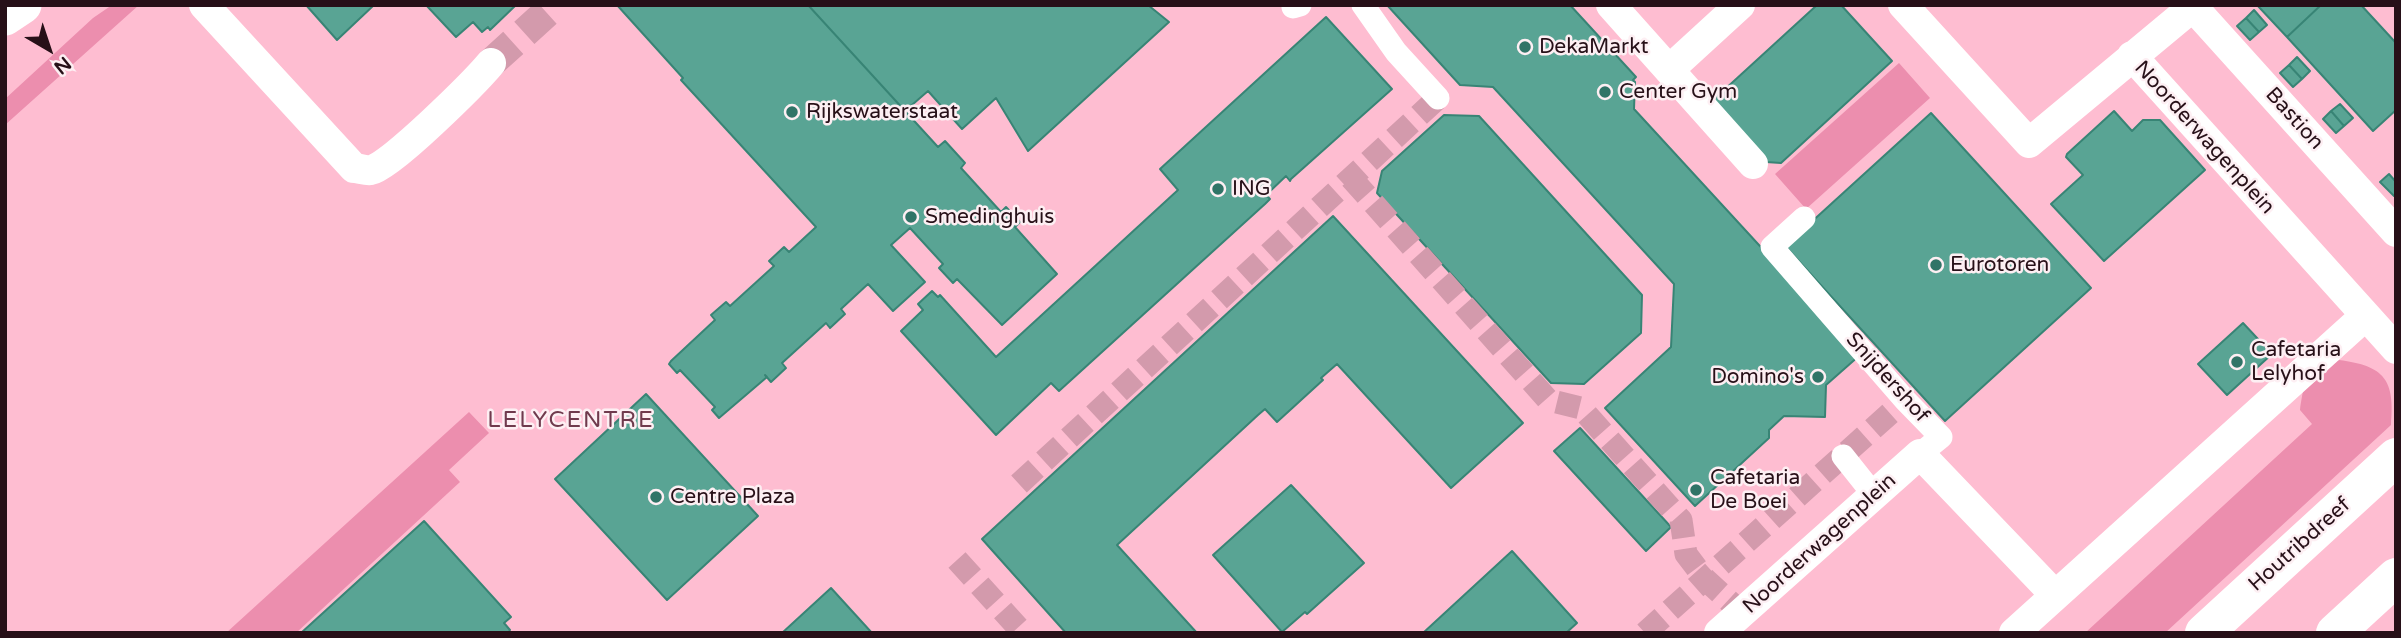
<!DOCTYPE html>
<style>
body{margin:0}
#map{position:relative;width:2401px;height:638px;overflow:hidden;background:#febdd1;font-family:"Varela Round",sans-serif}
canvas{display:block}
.frame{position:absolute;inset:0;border:7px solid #271018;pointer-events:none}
.north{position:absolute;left:14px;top:14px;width:70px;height:70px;-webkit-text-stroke:5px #fdeff3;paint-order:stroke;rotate:141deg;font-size:19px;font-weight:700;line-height:28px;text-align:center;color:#271018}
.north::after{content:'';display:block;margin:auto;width:24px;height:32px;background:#271018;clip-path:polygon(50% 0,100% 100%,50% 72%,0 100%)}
</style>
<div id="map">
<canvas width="2401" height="638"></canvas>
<div class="frame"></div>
<div class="north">N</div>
</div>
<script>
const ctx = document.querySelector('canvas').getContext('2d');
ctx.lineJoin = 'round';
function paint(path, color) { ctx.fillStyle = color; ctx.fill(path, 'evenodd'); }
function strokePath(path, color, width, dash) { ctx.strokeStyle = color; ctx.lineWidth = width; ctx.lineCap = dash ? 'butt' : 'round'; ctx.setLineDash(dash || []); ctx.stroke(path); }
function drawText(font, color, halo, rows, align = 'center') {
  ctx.font = font + ' "Varela Round",sans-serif'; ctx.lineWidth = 5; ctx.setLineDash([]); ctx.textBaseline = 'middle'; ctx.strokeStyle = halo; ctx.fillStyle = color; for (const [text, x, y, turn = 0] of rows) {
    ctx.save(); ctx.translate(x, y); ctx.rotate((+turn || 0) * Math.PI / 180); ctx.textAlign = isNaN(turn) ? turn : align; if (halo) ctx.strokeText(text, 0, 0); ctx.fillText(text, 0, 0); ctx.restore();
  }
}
const green = new Path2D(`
 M112,5H139L5,125V99L93,18Z
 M1899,63L1930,98L1806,209L1775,174Z
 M2339,360C2385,366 2395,380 2391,425L2165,633H2085L2312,424L2300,410C2306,372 2305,377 2339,360Z
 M469,412L489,433L449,470L460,482L296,633H226Z`);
const building = new Path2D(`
 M306,5H374L337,40Z
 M426,5H516L490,30L488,27L482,32L473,22L456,37Z
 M617,5H808L938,147L945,141L965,163L961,168L1001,212L1006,207L1020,222L1015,227L1057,274L1002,325L957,279L953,283L939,268L943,264L910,228L891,245L925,282L893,311L868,284L841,309L845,314L830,328L826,323L782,363L786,368L771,382L765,375L767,377L719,418L712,410L715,407L680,370L677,373L669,364L671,361L715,320L711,315L726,302L730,306L774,266L769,261L784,247L789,252L816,227L681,80L683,78Z
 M808,5H1148L1169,22L1028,151L996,98L962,129L928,91L905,111Z
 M1387,5H1570L1636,77L1633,80L1635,82L1634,109L1860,355L1826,385L1825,417L1784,416L1769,430V438L1695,506L1605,408L1671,347L1674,284L1493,87L1460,85Z
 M1817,5H1841L1892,61L1781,163L1766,162L1711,102Z
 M2257,5H2321L2287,37Z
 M2321,5H2361L2396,43V110L2373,131L2287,37Z
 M2254,10L2267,25L2259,32L2246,18Z
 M1326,17L1392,89L1291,179L1290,181L1286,176L1266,195L1270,199L1265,204L1059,391L1051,383L996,435L901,331L923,310L918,304L932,291L938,297L940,295L996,357L1178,190L1160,169Z
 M2246,18L2259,32L2250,40L2237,26Z
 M2297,57L2310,71L2302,79L2289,65Z
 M2289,65L2302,79L2293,87L2280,73Z
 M2340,104L2353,118L2344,126L2331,111Z
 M2114,111L2132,131L2143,120H2160L2205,170L2104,261L2051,204L2083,175L2066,157L2067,154Z
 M2331,111L2344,126L2336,133L2323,119Z
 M1931,113L2091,288L1945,421L1785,246Z
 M1444,115L1479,116L1642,295L1641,333L1584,384L1551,383L1377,193L1382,171Z
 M2389,174L2396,182V194L2394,196L2380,182Z
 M1333,216L1523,423L1451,488L1337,364L1321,378L1323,380L1277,422L1265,409L1258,415L1117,545L1197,633H1066L982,539Z
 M2243,323L2272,354L2227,395L2198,364Z
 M646,394L758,516L667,600L555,479Z
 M1580,428L1671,527L1646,551L1554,451Z
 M1291,485L1364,563L1307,614L1305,612L1282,632L1213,555Z
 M424,521L511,617L504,623L510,630L508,633H301Z
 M1512,551L1577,623L1566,633H1423Z
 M831,588L872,633H782Z`);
const pedestrianTunnel = new Path2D(`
 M1351,178L1548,400L1581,408L1681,520L1686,554L1705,579L1742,613
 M1019,484L1438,98
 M957,560L1023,633
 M1645,633L1905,400`);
const minorTunnel = new Path2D(`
 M491,63L555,5`);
const pedestrian = new Path2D(`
 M1363,5L1396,52L1438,98
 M1293,7L1300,5
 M1804,218L1772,247L1905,400L1941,437L1920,454
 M1843,456L1874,495`);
const minor = new Path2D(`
 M204,5L354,168C359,168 366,171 371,170C390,167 475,82 491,63
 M1611,5L1753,164
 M1903,5L2029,143L2195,5
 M2193,7L2396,232
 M2132,56L2396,349
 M1669,70L1740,5
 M1719,633L1920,454L2055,595
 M2014,633L2365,316`);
const tertiary = new Path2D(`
 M5,17L23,5`);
const secondary = new Path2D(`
 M2204,633L2396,457
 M2335,633L2396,577`);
const markers = [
 [1525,47,7,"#307467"],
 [1605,92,7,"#307467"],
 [792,112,7,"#307467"],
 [1218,189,7,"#307467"],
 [911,217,7,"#307467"],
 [1936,265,7,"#307467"],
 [2237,362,7,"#307467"],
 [1818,377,7,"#307467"],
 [1696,490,7,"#307467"],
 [656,497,7,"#307467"]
];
const poiNames = [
 ["DekaMarkt",1539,47],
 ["Center Gym",1619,92],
 ["Rijkswaterstaat",806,112],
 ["ING",1232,189],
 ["Smedinghuis",925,217],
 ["Eurotoren",1950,265],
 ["Cafetaria",2251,350],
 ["Lelyhof",2251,374],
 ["Domino's",1804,377,"right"],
 ["Cafetaria",1710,478],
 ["De Boei",1710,502],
 ["Centre Plaza",670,497]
];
const streetNames = [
 ["Bastion",2294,119,48],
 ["Noorderwagenplein",2204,138,48],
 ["Snijdershof",1887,378,48],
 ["Noorderwagenplein",1820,544,-42],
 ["Houtribdreef",2300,545,-42]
];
const neighbourhoodNames = [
 ["LELYCENTRE",571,421]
];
paint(green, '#ec8eae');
paint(building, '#59a494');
strokePath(building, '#388475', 2);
strokePath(pedestrianTunnel, '#d39aac', 23, [23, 11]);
strokePath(minorTunnel, '#d39aac', 30, [30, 15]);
strokePath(pedestrian, '#fff', 23);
strokePath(minor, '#fff', 30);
strokePath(tertiary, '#fff', 37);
strokePath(secondary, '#fff', 38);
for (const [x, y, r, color] of markers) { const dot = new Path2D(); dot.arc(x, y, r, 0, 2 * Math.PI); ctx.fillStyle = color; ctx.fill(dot); strokePath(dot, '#fdeff3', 2.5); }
drawText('21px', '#271018', '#fdeff3', poiNames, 'left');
drawText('21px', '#271018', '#fdeff3', streetNames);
ctx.letterSpacing = '2px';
drawText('23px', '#703a4d', '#fdeff3', neighbourhoodNames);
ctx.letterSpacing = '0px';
</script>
